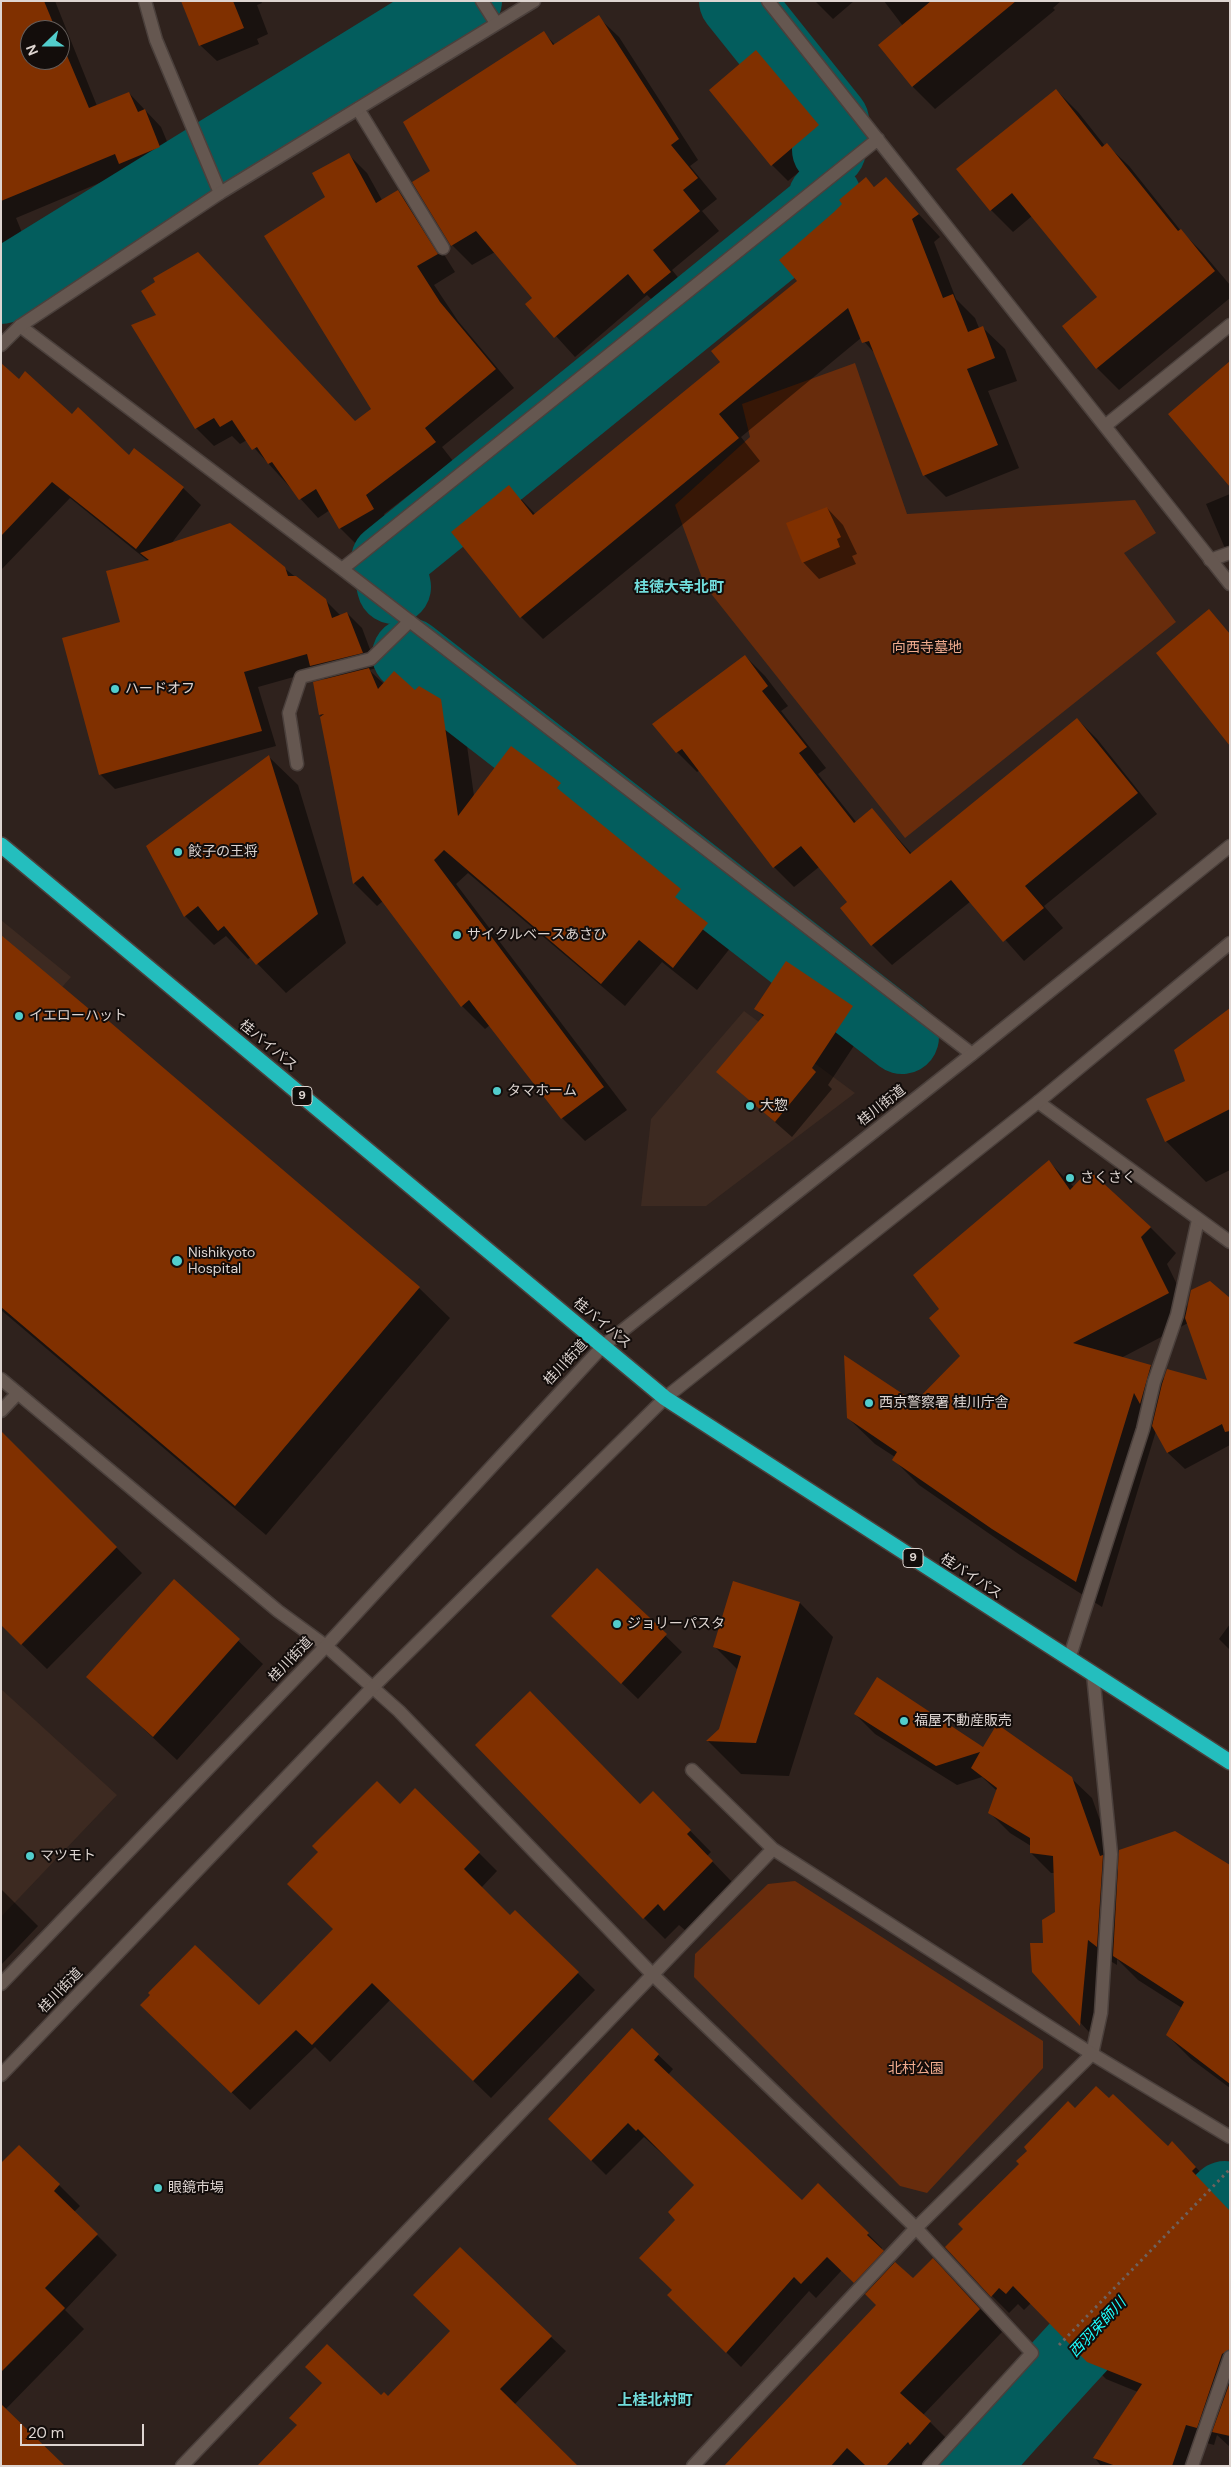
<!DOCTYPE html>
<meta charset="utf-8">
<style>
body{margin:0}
#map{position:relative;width:1231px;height:2467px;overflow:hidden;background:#2f221d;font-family:"DM Sans",sans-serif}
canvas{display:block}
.frame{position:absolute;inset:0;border:2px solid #ded5d1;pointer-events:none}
.north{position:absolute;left:20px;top:20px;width:50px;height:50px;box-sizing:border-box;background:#130d0b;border:1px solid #645d5a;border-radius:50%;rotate:248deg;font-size:14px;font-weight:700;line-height:20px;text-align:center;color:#ded5d1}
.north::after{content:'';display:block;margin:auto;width:18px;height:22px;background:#52cdcc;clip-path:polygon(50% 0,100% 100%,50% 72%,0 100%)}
.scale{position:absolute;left:20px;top:2424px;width:124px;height:22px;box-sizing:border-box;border:2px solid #ded5d1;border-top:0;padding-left:6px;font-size:15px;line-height:18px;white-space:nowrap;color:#ded5d1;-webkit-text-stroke:4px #130d0b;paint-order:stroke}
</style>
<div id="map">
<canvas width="1231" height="2467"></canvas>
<div class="frame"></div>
<div class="north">N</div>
<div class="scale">20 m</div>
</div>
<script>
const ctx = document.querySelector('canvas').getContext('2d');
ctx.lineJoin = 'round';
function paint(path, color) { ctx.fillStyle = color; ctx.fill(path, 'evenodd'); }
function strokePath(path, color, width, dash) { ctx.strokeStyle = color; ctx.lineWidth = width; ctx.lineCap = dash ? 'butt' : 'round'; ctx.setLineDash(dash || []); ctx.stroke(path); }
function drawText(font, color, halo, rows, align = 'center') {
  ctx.font = font + ' "DM Sans","Noto Sans JP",sans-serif'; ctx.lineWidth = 4; ctx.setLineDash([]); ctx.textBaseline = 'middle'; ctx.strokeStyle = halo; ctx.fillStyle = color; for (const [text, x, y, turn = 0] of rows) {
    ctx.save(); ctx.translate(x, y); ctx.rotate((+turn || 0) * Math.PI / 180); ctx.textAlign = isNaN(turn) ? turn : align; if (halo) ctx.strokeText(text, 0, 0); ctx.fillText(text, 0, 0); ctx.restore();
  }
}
const built = new Path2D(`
 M1,920L71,977L1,1056Z
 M744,1011L855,1093L706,1206H641L651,1119Z
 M1,1689L117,1795L1,1917Z`);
const green = new Path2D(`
 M855,363L907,514L1135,500L1156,533L1124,553L1176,622L905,838L705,586L675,505L750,437L742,404Z
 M795,1881L1043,2041V2068L927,2193L900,2186L694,1977L695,1954L768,1884Z`);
const shadow = new Path2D(`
 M1,1H55L97,106L129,93L161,127L176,163L136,179L128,171L16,218L39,274L1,289ZM30,30H60V60H30Z
 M182,1H261L262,3L257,5L268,34L257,39L259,44L217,61L200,45Z
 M815,1H854L833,19Z
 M884,1H1061L1053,8L1055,10L935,109L913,87L879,45L903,26Z
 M598,17L619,37L698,160L690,166L717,199L702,211L719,231L672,270L690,292L665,313L647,295L575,357L527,304L534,298L495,252L472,265L452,245L432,171L544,33L555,45Z
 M756,52L835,142L788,181L772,165Z
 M1056,90L1078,112L1105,146L1107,145L1129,166L1181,231L1202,252L1230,285V298L1119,390L1097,368L1098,298L1032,216L1013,232L991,210Z
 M349,155L367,173L382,200L398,191L416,210L455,272L434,285L458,321L514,388L442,447L453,461L384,514L391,528L359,547L340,528L330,510L318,518L247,440L240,444L232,436L214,446L196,428L133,326L356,422L373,409L327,198Z
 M866,178L875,188L886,179L940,237L934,242L956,299L975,318L979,328L982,327L1005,349L1017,381L988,391L1019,468L946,497L924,475L877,356L861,338L741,437L760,461L543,639L521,617L509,486L536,515L722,362L799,281L834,213Z
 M1,381H19L129,457L134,450L183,488L201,505L171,544L284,568L325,600L341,616L347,613L362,628L377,668L369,670L384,684L440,700L464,724L474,796L560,784L583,807L581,810L680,890L704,913L700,918L731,947L697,990L662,962L625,1006L468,873L456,884L627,1110L585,1141L562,1118L490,1025L485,1029L462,1006L383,901L377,906L354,883L314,683L325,680L315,671L258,687L276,746L115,789L100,774L121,623L148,561L70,498L1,570Z
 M1230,494V552L1224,546L1206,504Z
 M827,508L843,525L857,554L852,556L856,564L819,579L803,562Z
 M745,656L765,676L788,706L781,711L826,768L818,774L857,823L872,810L912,854L1077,719L1097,739L1157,814L1044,906L1063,928L1024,961L971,901L892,965L872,945L849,902L819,867L794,887L774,867L700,770L697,772L677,752Z
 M269,757L298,785L346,943L286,993L251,957L248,959L226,936L214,945L185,916Z
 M1,936L94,1017L97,1013L419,1288L450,1318L266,1535L1,1310Z
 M787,963L853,1007L869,1023L828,1085L832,1089L792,1137L718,1072L764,1017L756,1008Z
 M1230,1010V1170L1206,1182L1166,1141Z
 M1049,1162L1074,1187L1150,1227L1176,1253L1167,1264L1188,1307L1230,1300V1445L1185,1469L1168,1453L1156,1431L1102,1607L1020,1555L919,1485L893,1459L895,1457L875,1444L848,1418L915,1404L962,1356L941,1309ZM1188,1323L1209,1382L1165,1380L1151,1366L1121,1358Z
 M1,1433L142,1573L47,1669L1,1624Z
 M597,1569L682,1652L638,1699L569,1632Z
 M174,1581L263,1664L177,1760L88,1677Z
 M734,1583L800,1603L833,1637L789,1776L741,1774L708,1741L720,1730L738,1670L715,1647Z
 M1230,1624V1650L1219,1639Z
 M855,1714L984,1748L1071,1778L1092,1798L1119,1874L1230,1867V2088L1191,2059L1167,2035L1182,2008L1138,1980L1117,1959V1965L1107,1959L1100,2044L1034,1972L1056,1913L1055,1873H1051L1031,1853V1846L1010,1833L990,1813L997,1791L982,1777L957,1785L875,1734Z
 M415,1789L497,1871L481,1888L510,1917L515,1912L595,1990L491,2098L390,2000L330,2062L315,2047L250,2110L160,2023L259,2007L335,1929L400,1805Z
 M653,1793L711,1852L707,1856L733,1883L686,1931L679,1925L665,1939L644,1918L640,1806Z
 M1,1889L38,1926L1,1965Z
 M632,2030L673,2069L668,2075L802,2202L868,2234L882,2248L881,2250L913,2280L956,2283L1002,2332L923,2415L953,2445L930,2466H726L878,2305L842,2270L816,2298L809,2291L741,2367L669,2295L674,2291L677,2220L696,2185L644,2137L606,2175L550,2119Z
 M1075,2109L1168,2147L1172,2143L1213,2185L1209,2189L1230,2211V2447L1217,2435L1214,2445L1203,2442L1195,2466H1101L1095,2458L1138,2392L1106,2379L1031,2303L1024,2310L1018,2304L1009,2313L992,2296L965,2229Z
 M1,2165L59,2185L80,2206L74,2212L117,2255L65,2310L84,2329L1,2414Z
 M551,2337L566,2351L514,2405L381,2397H388Z`);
const stream = new Path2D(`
 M1225,2198L1230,2193`);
const river = new Path2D(`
 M736,1L832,121L829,150
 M1,287L465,1
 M394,587L388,560L823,207L825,198
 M409,655L902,1037
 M971,2466C1053,2374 1135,2282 1225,2198L1230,2199`);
const building = new Path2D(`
 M1,1H44L56,30H30V60H60V39L89,108L129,92L138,112L145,109L160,147L119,164L115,154L1,201Z
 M181,1H233L244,28L199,46Z
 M931,1H1016L912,87L878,45Z
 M599,15L679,139L671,145L698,178L683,190L700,211L653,250L671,272L644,294L628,274L554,338L525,304L532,298L476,231L451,246L412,182L430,171L403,122L544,31L553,45Z
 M756,50L819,125L771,166L709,90Z
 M1056,89L1102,147L1107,143L1178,231L1181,229L1215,271L1096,369L1062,326L1097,297L1012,193L990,211L956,169Z
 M349,153L376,203L398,190L438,254L417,266L440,302L496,369L425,428L436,442L366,495L374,509L339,529L316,489L299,500L272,462L268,464L257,447L252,450L232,420L220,427L214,418L195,429L131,325L156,315L141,291L155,282L153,278L198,252L355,421L371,409L264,236L325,197L312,173Z
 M866,177L874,187L886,177L919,214L912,219L943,298L953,294L968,332L983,326L995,358L967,369L998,445L923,476L869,341L862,343L848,308L719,414L739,438L520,618L451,532L509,485L533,515L720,362L711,351L797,281L779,260L834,212L842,204L839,200Z
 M1230,361V487L1168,414Z
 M1,363L19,379L25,371L72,414L78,407L129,455L134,448L184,487L136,549L52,482L1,536Z
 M827,507L841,537L837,539L840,547L802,563L786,523Z
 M230,523L285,567L288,576H296L326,599L332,618L347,612L363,653L310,666L307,654L244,672L262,731L99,775L62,638L120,622L106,571L149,560L140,553Z
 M1209,609L1230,634V746L1156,653Z
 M745,655L768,686L762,691L807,747L799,753L854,823L872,808L910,854L1077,718L1138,793L1025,886L1044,908L1003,942L951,880L871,946L840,908L847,902L801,846L773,868L682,749L676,753L652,724Z
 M369,668L378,689L394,671L415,690L419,686L441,699L458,816L511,746L561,783L557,788L681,889L675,897L708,923L673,968L639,940L601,984L444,850L434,860L604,1087L561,1119L469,1000L461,1007L363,876L353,884L320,717L324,714L319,715L313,682Z
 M269,755L318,914L256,965L224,926L218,931L198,906L184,917L146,846Z
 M1,935L95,1014L97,1011L420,1287L235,1506L1,1307Z
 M786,961L853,1006L812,1068L816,1072L775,1122L716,1072L764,1015L754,1009Z
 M1230,1008V1109L1165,1142L1146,1099L1185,1081L1174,1050Z
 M1049,1160L1070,1190L1089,1170L1151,1227L1141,1237L1169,1293L1073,1343L1151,1365L1140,1404L1134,1393L1076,1582L992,1529L892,1460L897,1452L847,1418L844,1355L915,1402L960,1356L929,1318L939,1309L913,1275Z
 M1210,1281L1230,1298V1431L1225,1432L1222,1424L1167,1453L1152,1426L1162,1384L1167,1369L1207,1380L1185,1318L1191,1290Z
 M1,1431L117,1547L21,1645L1,1625Z
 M597,1568L667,1634L621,1684L551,1616Z
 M174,1579L240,1639L153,1737L86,1677Z
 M733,1581L800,1602L756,1743L706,1741L719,1729L741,1656L713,1647Z
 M877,1677L983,1747L997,1724L1072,1777L1100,1856L1103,1855L1097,1947L1088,1940L1080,2026L1032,1972L1030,1943H1043L1042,1920L1055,1912L1053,1856L1030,1853V1838L988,1813L997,1788L971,1768L980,1752L936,1766L854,1714Z
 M530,1691L640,1804L653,1791L691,1830L687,1834L713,1861L664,1911L658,1904L643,1919L475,1745Z
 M377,1781L400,1804L415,1788L480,1852L464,1869L510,1915L515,1910L579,1972L473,2081L372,1983L312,2045L296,2030L231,2093L140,2005L150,1995L148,1993L195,1945L259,2005L333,1929L287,1884L318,1852L312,1846Z
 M1175,1831L1230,1865V2084L1166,2035L1184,2002L1113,1956L1119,1850Z
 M632,2028L659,2054L654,2060L802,2200L818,2183L869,2233L867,2235L884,2251L854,2283L827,2257L801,2284L794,2277L726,2353L667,2295L672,2290L639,2258L675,2220L668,2212L694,2185L638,2129L636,2131L628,2123L591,2161L548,2119Z
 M1096,2086L1109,2098L1113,2094L1168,2146L1172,2141L1196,2167L1192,2171L1230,2211V2349L1222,2354L1197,2428L1186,2425L1172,2466H1116L1093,2458L1142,2384L1087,2362L1013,2286L1006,2294L999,2288L991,2297L945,2247L963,2229L958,2224L1019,2164L1016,2161L1027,2151L1024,2147L1068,2101L1075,2108Z
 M19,2145L60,2184L54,2191L98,2234L45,2288L65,2308L1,2372V2163Z
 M460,2247L552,2336L500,2389L578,2466H257L297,2425L289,2418L322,2383L305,2367L327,2344L381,2395L384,2392L388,2396L450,2331L413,2295Z
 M933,2258L980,2309L900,2393L931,2421L910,2445L908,2442L886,2466H866L847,2448L831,2466H724L876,2305L865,2294L895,2262L913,2278Z
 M1230,2382V2436L1212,2432Z
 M1,2404L65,2466H1Z`);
const path = new Path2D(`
 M1059,2345L1230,2169`);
const lane = new Path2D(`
 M145,1L156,40L220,193
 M358,109L443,248
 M1210,560L1230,553
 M1069,1659L1143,1429L1154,1382L1177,1315L1198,1220
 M1092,2054L1101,2013L1111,1854L1093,1674`);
const street = new Path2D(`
 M482,1L496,23
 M768,1L1230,584
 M20,326L342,569L972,1054
 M1105,426L1230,325
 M342,569L878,139
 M297,764L289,713L301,677L371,659L410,621
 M1038,1102L1230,1242
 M1,1379L278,1611L326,1646L399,1711L652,1974L916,2228L1032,2353L929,2466
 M1,1411L18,1393
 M692,1770L773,1849
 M182,2466L773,1849L1092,2054L1230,2137
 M693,2466L916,2228L1092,2054
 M1192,2466L1230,2357`);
const secondary = new Path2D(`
 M1,345L20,326L220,193L534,1
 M1,1984L326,1646L603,1346L972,1054L1230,846
 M1,2075L372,1688L665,1398L1038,1102L1230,943`);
const highway = new Path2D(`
 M1,845L665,1398L1230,1762`);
const markers = [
 [115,689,5,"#52cdcc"],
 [178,852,5,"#52cdcc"],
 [457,935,5,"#52cdcc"],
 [19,1016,5,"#52cdcc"],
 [497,1091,5,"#52cdcc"],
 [750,1106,5,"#52cdcc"],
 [1070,1178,5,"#52cdcc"],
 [177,1261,6,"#52cdcc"],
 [869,1403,5,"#52cdcc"],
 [617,1624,5,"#52cdcc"],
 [904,1721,5,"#52cdcc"],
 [30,1856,5,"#52cdcc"],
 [158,2188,5,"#52cdcc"]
];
const shields = [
 [302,1096,20],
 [913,1558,20]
];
const shieldNames = [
 ["9",302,1096],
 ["9",913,1558]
];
const parkNames = [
 ["向西寺墓地",927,648],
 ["北村公園",916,2069]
];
const poiNames = [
 ["ハードオフ",125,689],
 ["餃子の王将",188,852],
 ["サイクルベースあさひ",467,935],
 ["イエローハット",29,1016],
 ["タマホーム",507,1091],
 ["大惣",760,1106],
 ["さくさく",1080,1178],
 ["Nishikyoto",188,1253],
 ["Hospital",188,1269],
 ["西京警察署 桂川庁舎",879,1403],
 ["ジョリーパスタ",627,1624],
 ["福屋不動産販売",914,1721],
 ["マツモト",40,1856],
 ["眼鏡市場",168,2188]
];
const streetNames = [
 ["桂バイパス",268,1046,40],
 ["桂川街道",882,1106,-38],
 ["桂バイパス",602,1324,40],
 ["桂川街道",566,1363,-47],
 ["桂バイパス",971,1577,33],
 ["桂川街道",291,1660,-46],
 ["桂川街道",61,1991,-46]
];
const neighbourhoodNames = [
 ["桂徳大寺北町",679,588],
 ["上桂北村町",655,2401]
];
const waterNames = [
 ["西羽束師川",1098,2328,-47]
];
paint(built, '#3d2a21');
paint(green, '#682c0c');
paint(shadow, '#0007');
strokePath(stream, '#035d5d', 12);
strokePath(river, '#035d5d', 74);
paint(building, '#803000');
strokePath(lane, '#4b403c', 15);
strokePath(street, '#4b403c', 15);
strokePath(secondary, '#4b403c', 15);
strokePath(highway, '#4b403c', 18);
strokePath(path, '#6e625e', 3, [2.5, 4]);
strokePath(lane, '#655750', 12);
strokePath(street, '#655750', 12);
strokePath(secondary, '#655750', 12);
strokePath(highway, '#24bebe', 15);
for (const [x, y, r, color] of markers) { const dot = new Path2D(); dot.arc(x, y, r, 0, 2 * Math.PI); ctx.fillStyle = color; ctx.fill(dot); strokePath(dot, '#130d0b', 2); }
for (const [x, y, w] of shields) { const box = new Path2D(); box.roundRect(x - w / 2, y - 9.5, w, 19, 4); ctx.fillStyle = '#130d0b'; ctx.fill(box); strokePath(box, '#ded5d1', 1); }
drawText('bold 12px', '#ded5d1', null, shieldNames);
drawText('14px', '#f1ac8e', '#130d0b', parkNames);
drawText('14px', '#ded5d1', '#130d0b', poiNames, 'left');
drawText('14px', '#ded5d1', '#130d0b', streetNames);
drawText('bold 15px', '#71dddc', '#130d0b', neighbourhoodNames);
drawText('italic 15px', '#1efefe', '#130d0b', waterNames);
</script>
